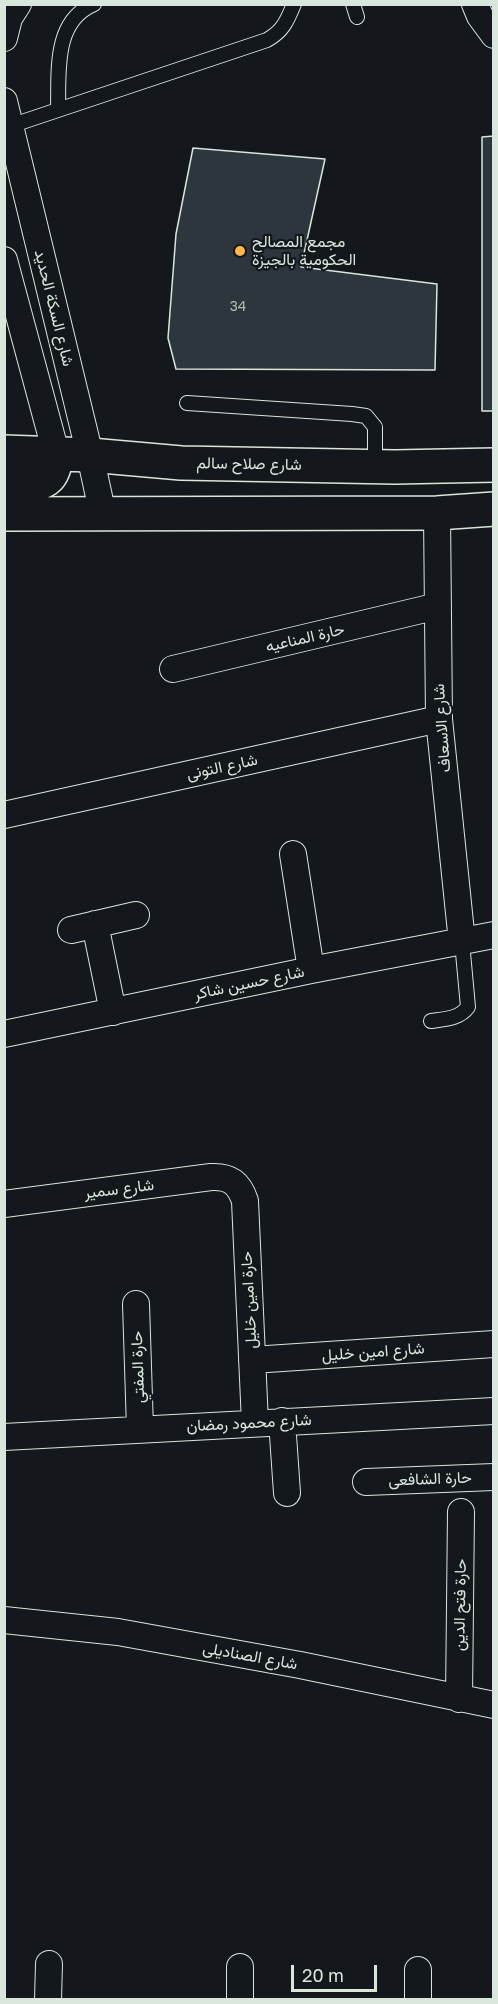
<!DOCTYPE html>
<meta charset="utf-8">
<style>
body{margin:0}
#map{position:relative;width:498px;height:2004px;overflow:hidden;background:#14181c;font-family:"Golos Text",sans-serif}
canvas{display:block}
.frame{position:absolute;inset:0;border:6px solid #d8e6dc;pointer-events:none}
.scale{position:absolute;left:291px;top:1965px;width:86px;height:27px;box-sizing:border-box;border:3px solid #d8e6dc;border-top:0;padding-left:8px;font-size:18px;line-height:21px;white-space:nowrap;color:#d8e6dc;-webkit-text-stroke:4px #14181c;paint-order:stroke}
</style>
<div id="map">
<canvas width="498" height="2004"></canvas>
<div class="frame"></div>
<div class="scale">20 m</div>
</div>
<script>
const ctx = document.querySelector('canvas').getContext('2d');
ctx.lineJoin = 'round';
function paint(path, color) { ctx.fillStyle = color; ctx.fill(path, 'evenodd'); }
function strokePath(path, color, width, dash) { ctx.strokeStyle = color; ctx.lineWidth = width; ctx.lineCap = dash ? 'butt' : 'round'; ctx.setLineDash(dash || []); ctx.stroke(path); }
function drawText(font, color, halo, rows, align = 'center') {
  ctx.font = font + ' "Golos Text",Vazirmatn,sans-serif'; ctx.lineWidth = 4.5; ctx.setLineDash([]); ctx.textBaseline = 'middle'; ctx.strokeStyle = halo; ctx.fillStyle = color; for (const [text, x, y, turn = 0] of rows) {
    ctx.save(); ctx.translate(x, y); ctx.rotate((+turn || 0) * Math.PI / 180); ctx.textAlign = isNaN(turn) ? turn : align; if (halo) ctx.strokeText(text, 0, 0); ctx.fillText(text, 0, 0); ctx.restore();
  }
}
const building = new Path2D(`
 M494,136V411H482V137Z
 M193,148L325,159L301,267L437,284L435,370L176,369L168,338L176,234Z`);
const lane = new Path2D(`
 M353,4L357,17
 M58,109C59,72 53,21 94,4
 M10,126L267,40C283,31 287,21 294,4
 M187,403L352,414L366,416L375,427V467
 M431,1021C445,1019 459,1019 468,1007L462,942`);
const street = new Path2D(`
 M475,4L480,16L494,35
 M4,38L9,18L18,4
 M4,101L90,455L103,515
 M4,260L56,453
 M437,513L439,719L462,942
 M173,669L438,606
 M4,815L439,719
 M293,854L311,970
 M95,924L113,1012
 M71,930L136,915
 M4,1034L311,970L494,935
 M4,1204L211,1177C230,1176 239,1183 245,1201L255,1423
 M136,1304L140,1429
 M252,1360L494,1344
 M282,1421L287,1493
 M4,1437L494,1411
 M366,1482L494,1477
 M4,1620L118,1632L300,1665L494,1705
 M459,1699L461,1512
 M240,1967V2000
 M418,1970V2000
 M48,2000L49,1964`);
const highway = new Path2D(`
 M4,452L90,455L181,463L395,467L494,465
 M4,484C33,484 55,490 56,453
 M4,514L437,513L494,509`);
const markers = [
 [240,251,6,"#ffb74d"]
];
const numberNames = [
 ["34",238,307]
];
const poiNames = [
 ["مجمع المصالح",252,242],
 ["الحكومية بالجيزة",252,260]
];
const streetNames = [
 ["شارع السكة الحديد",54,308,76],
 ["شارع صلاح سالم",249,464,1],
 ["حارة المناعيه",305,638,-13],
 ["شارع الاسعاف",442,728,-94],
 ["شارع التونى",222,767,-12],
 ["شارع حسين شاكر",249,983,-12],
 ["شارع سمير",119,1189,-7],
 ["حارة امين خليل",249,1300,-93],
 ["شارع امين خليل",373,1352,-4],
 ["حارة المفتي",138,1367,-92],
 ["شارع محمود رمضان",249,1423,-3],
 ["حارة الشافعى",430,1479,-2],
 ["حارة فتح الدين",460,1605,-89],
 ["شارع الصناديلى",250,1656,10]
];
paint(building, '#2c363c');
strokePath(building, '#d8e6dc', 1.5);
strokePath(lane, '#d8e6dc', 16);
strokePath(street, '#d8e6dc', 28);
strokePath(highway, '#d8e6dc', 36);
strokePath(lane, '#14181c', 14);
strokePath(street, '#14181c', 26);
strokePath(highway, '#14181c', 33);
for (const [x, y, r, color] of markers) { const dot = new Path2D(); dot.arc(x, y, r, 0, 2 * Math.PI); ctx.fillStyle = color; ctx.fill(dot); strokePath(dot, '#14181c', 2); }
drawText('14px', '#adbab4', null, numberNames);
drawText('16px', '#d8e6dc', '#14181c', poiNames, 'left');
drawText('16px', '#d8e6dc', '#14181c', streetNames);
</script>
